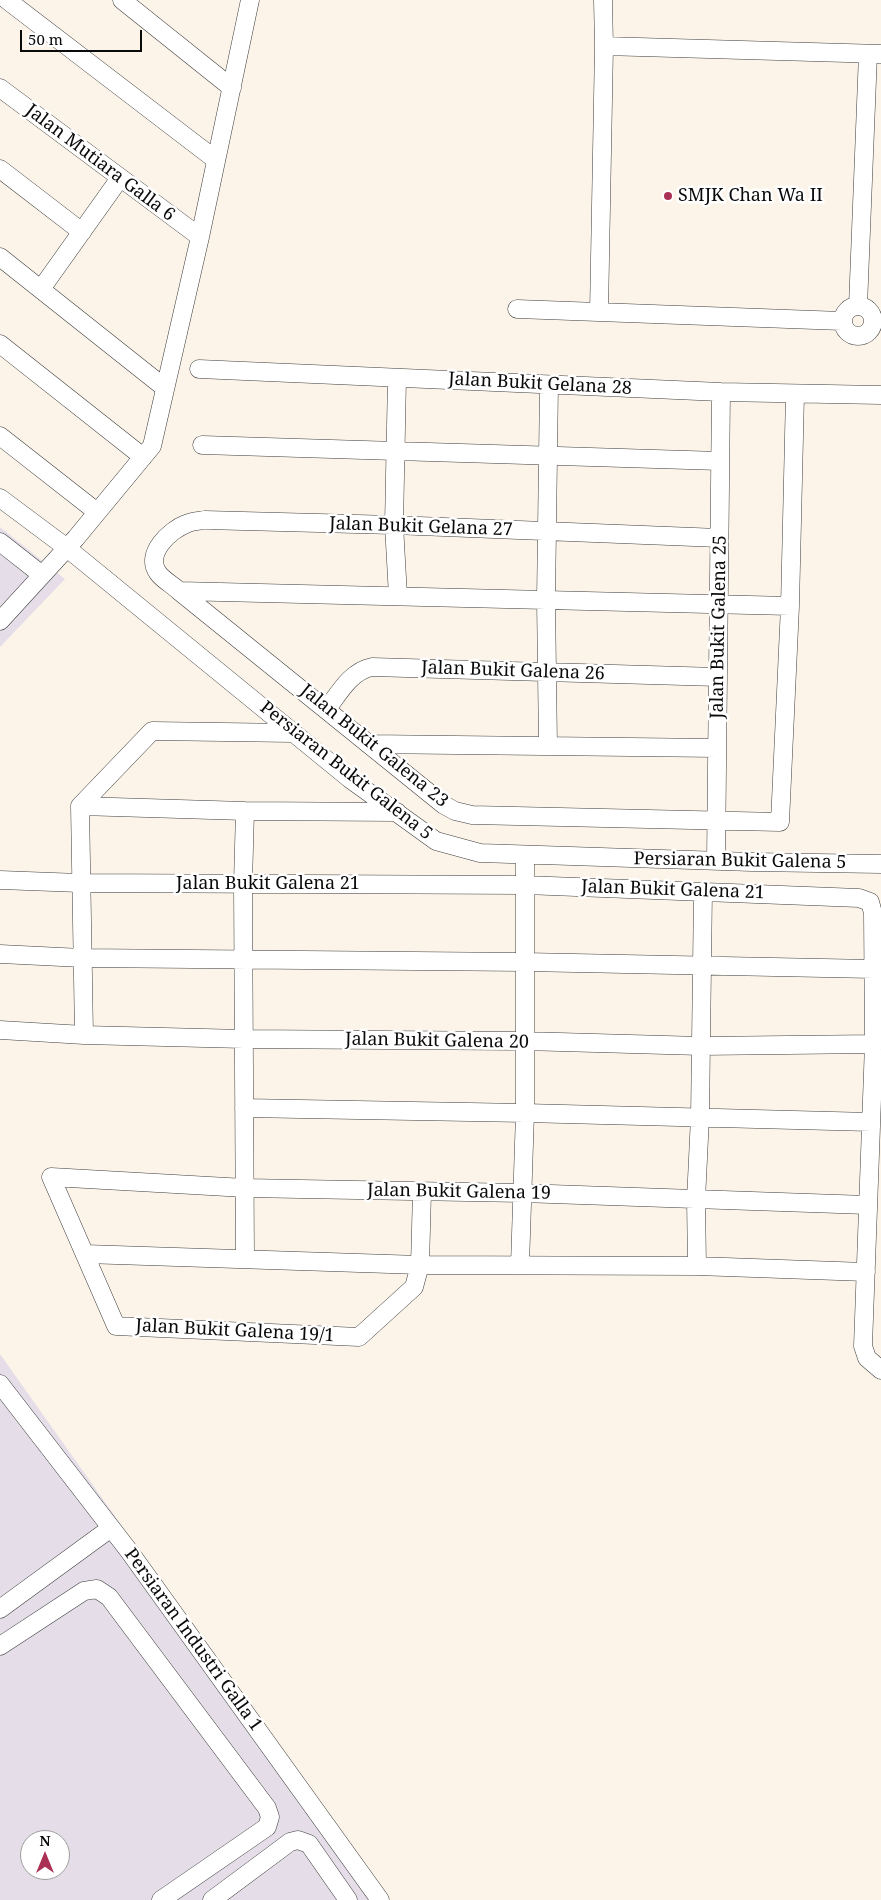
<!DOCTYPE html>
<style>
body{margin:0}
#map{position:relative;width:881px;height:1900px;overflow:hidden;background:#fdf4e9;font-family:"Noto Serif",serif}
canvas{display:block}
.north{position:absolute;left:20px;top:1830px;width:50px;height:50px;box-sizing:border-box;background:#fff;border:1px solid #9d9d9d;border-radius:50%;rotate:0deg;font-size:14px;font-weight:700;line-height:20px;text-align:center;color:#0a0a0a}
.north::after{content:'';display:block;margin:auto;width:18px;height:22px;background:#ab3055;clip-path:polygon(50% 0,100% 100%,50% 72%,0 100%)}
.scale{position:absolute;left:20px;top:30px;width:122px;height:22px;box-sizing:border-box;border:2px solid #0a0a0a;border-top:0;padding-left:6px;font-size:15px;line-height:18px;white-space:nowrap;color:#0a0a0a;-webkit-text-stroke:4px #fff;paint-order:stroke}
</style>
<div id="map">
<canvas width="881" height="1900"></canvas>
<div class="north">N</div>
<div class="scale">50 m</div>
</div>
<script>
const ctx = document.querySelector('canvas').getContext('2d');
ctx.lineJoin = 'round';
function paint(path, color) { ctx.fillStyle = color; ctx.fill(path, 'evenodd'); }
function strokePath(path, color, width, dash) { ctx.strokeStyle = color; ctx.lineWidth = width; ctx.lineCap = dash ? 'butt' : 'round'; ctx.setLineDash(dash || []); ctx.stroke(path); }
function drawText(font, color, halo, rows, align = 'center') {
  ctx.font = font + ' "Noto Serif",serif'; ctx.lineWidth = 5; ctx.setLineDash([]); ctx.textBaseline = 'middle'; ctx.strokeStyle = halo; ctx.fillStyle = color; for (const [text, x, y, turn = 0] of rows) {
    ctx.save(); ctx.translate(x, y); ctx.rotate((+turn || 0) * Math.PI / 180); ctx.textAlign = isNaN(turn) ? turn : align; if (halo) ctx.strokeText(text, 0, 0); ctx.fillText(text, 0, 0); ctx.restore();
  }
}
const industrial = new Path2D(`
 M0,527L65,579L0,647Z
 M0,1354L387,1900H0ZM30,1840H60V1870H30Z`);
const minor = new Path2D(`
 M7,0L216,160
 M122,0L232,88
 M604,46L881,54
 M0,88L200,237
 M0,169L82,232
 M0,257L165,388
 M41,289L120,178
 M843 321a15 15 0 1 1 30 0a15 15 0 1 1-30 0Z
 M858,306L868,54
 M517,309L842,321
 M599,312L604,46L603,0
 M0,344L143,457
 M199,369L721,392L881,395
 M397,378L394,525L398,596
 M0,436L97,512
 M202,445L720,461
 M0,498L67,548L350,779L436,841L480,853L752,862L881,864
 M719,538L394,525L205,520C199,521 192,521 186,524C170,530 144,554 158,573C163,580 173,585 179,591L444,805L455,811L472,815L780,822L790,606L795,394
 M0,542L42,575
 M179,591L790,606
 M0,621L76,538L152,446L200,237L250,0
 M327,709C339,693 351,671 372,667L718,677
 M368,744L717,748
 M548,746L546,600L549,385
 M80,806L245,811L397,812
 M245,811L243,883L245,1259
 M716,861L721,392
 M0,880L80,883L525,885L859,898L870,902L873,913L874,1044L863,1346L867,1358L881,1370
 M0,954L82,958L525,962L873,969
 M0,1030L84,1035L244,1039L524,1041L701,1046L874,1044
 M84,1035L80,806L152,731L293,733
 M244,1108L525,1113L871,1122
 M422,1192L420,1265L414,1287L359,1337L116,1326L51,1177L245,1188L522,1193L867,1205
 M85,1254L420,1265L697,1266L866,1272
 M520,1265L525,1113V855
 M697,1266L696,1200L700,1117L703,891
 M0,1384L129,1551L380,1900
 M0,1609L111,1528
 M0,1646L84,1591L97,1589L109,1597L267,1808L270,1817L267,1827L161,1900
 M212,1900L290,1842L298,1840L309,1844L348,1900`);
const markers = [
 [668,196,5,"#ab3055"]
];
const streetNames = [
 ["Jalan Mutiara Galla 6",100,163,37],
 ["Jalan Bukit Gelana 28",540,384,3],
 ["Jalan Bukit Gelana 27",421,527,2],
 ["Jalan Bukit Galena 25",719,627,-89],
 ["Jalan Bukit Galena 26",513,671,2],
 ["Jalan Bukit Galena 23",374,746,39],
 ["Persiaran Bukit Galena 5",346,771,38],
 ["Persiaran Bukit Galena 5",740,861,1],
 ["Jalan Bukit Galena 21",268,884],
 ["Jalan Bukit Galena 21",673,890,2],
 ["Jalan Bukit Galena 20",437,1041,1],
 ["Jalan Bukit Galena 19",459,1192,1],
 ["Jalan Bukit Galena 19/1",235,1331,3],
 ["Persiaran Industri Galla 1",193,1640,54]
];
const poiNames = [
 ["SMJK Chan Wa II",678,196]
];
paint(industrial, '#e5dee8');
strokePath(minor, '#3d3d3d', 19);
strokePath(minor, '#fff', 18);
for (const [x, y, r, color] of markers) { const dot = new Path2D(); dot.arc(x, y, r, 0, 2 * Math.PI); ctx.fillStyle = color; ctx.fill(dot); strokePath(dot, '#fff', 2); }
drawText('18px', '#0a0a0a', '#fff', streetNames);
drawText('18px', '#0a0a0a', '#fff', poiNames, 'left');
</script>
